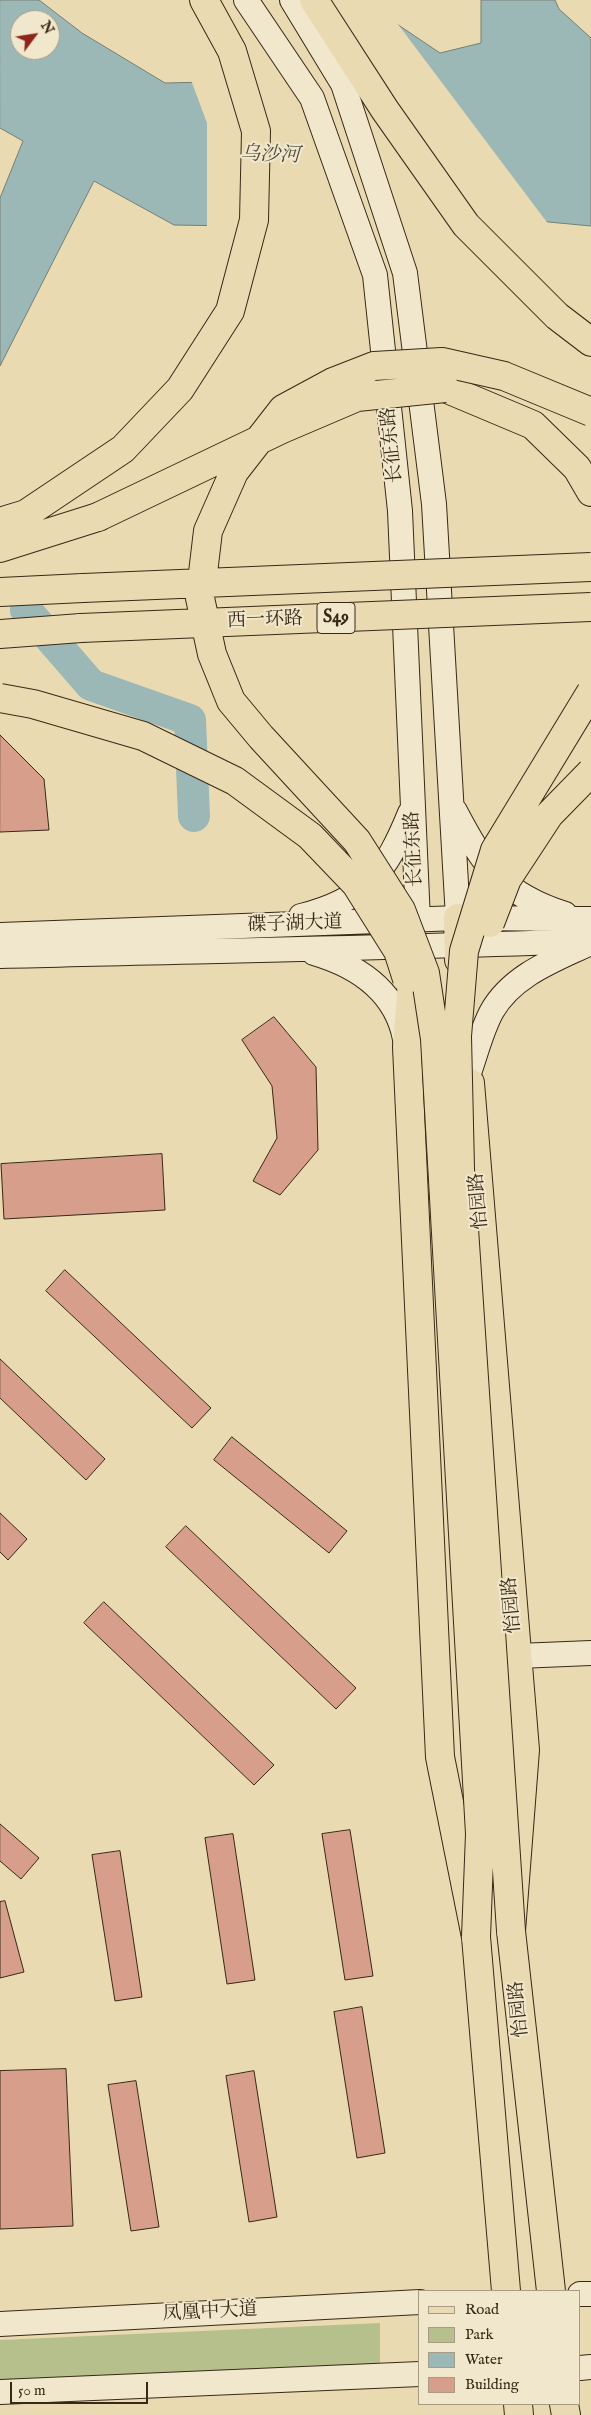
<!DOCTYPE html>
<meta charset="utf-8">
<style>
body{margin:0}
#map{position:relative;width:591px;height:2415px;overflow:hidden;background:#eadab2;font-family:"IM FELL English",serif}
canvas{display:block}
.legend{position:absolute;left:418px;top:2290px;width:162px;height:115px;box-sizing:border-box;background:#f1e7cd;border:1px solid #a79b84;margin:0;padding:6px 9px;list-style:none;font-size:15px;color:#372916}
.legend li{display:flex;align-items:center;gap:10px;height:25px}
.legend b{width:25px;border:1px solid #a79b84}
.north{position:absolute;left:10px;top:10px;width:50px;height:50px;box-sizing:border-box;background:#f1e7cd;border:1px solid #a79b84;border-radius:50%;rotate:59deg;font-size:14px;font-weight:700;line-height:20px;text-align:center;color:#372916}
.north::after{content:'';display:block;margin:auto;width:18px;height:22px;background:#8f2418;clip-path:polygon(50% 0,100% 100%,50% 72%,0 100%)}
.scale{position:absolute;left:10px;top:2382px;width:138px;height:22px;box-sizing:border-box;border:2px solid #372916;border-top:0;padding-left:6px;font-size:15px;line-height:18px;white-space:nowrap;color:#372916;-webkit-text-stroke:4px #f1e7cd;paint-order:stroke}
</style>
<div id="map">
<canvas width="591" height="2415"></canvas>
<ul class="legend">
<li><b style="height:6px;background:#eadab2"></b>Road</li>
<li><b style="height:14px;background:#b6c08d"></b>Park</li>
<li><b style="height:14px;background:#9cb8b6"></b>Water</li>
<li><b style="height:14px;background:#d69e8b"></b>Building</li>
</ul>
<div class="north">N</div>
<div class="scale">50 m</div>
</div>
<script>
const ctx = document.querySelector('canvas').getContext('2d');
ctx.lineJoin = 'round';
function paint(path, color) { ctx.fillStyle = color; ctx.fill(path, 'evenodd'); }
function strokePath(path, color, width, dash) { ctx.strokeStyle = color; ctx.lineWidth = width; ctx.lineCap = dash ? 'butt' : 'round'; ctx.setLineDash(dash || []); ctx.stroke(path); }
function drawText(font, color, halo, rows, align = 'center') {
  ctx.font = font + ' "IM FELL English","Noto Serif SC",serif'; ctx.lineWidth = 4; ctx.setLineDash([]); ctx.textBaseline = 'middle'; ctx.strokeStyle = halo; ctx.fillStyle = color; for (const [text, x, y, turn = 0] of rows) {
    ctx.save(); ctx.translate(x, y); ctx.rotate((+turn || 0) * Math.PI / 180); ctx.textAlign = isNaN(turn) ? turn : align; if (halo) ctx.strokeText(text, 0, 0); ctx.fillText(text, 0, 0); ctx.restore();
  }
}
const green = new Path2D(`
 M380,2323V2366L0,2382V2340Z`);
const water = new Path2D(`
 M0,0H39L82,33L165,83L209,82L382,14L440,53L481,43V0H555L559,9L591,38V226L538,221L301,227L174,225L94,181L0,366V198L23,141L0,128ZM20,20H50V50H20Z`);
const pier = new Path2D(`
 M381,12L394,19L549,225L489,223L408,234L207,228V123L191,80H208Z
 M39,461L101,490L26,657L0,630V480Z`);
const river = new Path2D(`
 M26,610L91,685L190,720L194,816`);
const building = new Path2D(`
 M0,735L44,779L49,830L0,832Z
 M274,1017L316,1067L318,1150L280,1195L253,1181L277,1138L272,1086L242,1040Z
 M162,1154L165,1210L4,1219L1,1164Z
 M65,1270L211,1408L192,1428L46,1291Z
 M0,1359L105,1459L86,1480L0,1398Z
 M232,1437L347,1531L329,1553L214,1460Z
 M0,1513L27,1539L8,1560L0,1552Z
 M186,1526L356,1688L336,1709L166,1547Z
 M104,1602L274,1765L254,1785L84,1623Z
 M0,1824L39,1858L21,1879L0,1861Z
 M350,1830L373,1976L345,1980L322,1834Z
 M233,1834L255,1980L227,1984L205,1838Z
 M120,1851L142,1997L115,2001L92,1855Z
 M5,1901L24,1972L0,1978V1902Z
 M362,2007L385,2153L357,2158L334,2012Z
 M66,2069L73,2226L0,2229V2071Z
 M254,2071L277,2217L249,2222L226,2076Z
 M136,2081L159,2227L131,2231L108,2085Z`);
const secondary = new Path2D(`
 M246,0L312,98L375,275L400,511L418,921
 M292,0L343,84L405,273L434,504L458,918
 M455,811C484,866 502,894 565,914
 M301,916C366,900 386,872 410,813
 M0,935L458,918L591,919
 M314,953C358,966 396,991 405,1039
 M0,956C197,951 394,948 591,941
 M469,1073C476,1053 482,1029 492,1011C512,976 552,961 586,945
 M518,1656L591,1653
 M580,2294H591
 M0,2324L420,2302
 M580,2368L591,2367
 M0,2392L420,2374`);
const primary = new Path2D(`
 M458,918L459,960
 M414,954L407,1047L440,1757L476,1937L506,2291
 M470,1083L525,1750L511,1931L551,2291
 M518,2404L519,2415
 M564,2404L566,2415`);
const highway = new Path2D(`
 M314,0L385,110L466,225L557,316L591,342
 M445,388L533,425L577,468L591,492
 M0,522L26,514L123,449L180,389L230,311L254,220L256,131L232,51L204,0
 M0,548L98,517
 M0,592L83,588
 M0,634L81,628`);
const highwayBridge = new Path2D(`
 M98,517L282,429L357,397L445,388
 M83,588L591,567
 M81,628L591,607
 M0,698L33,704L143,736L235,781L310,836L356,884L398,951L407,979
 M490,923L507,879L549,815L591,772
 M511,1931L460,1169L457,1036L464,951L495,850L591,692
 M476,1937L480,1834L435,1039L425,973L401,910L357,841L261,737L231,701L212,654L200,598L208,531L234,472L283,409L333,382L374,366L442,362L504,376L591,412`);
const shields = [
 [336,618,38]
];
const shieldNames = [
 ["S49",336,618]
];
const streetNames = [
 ["长征东路",393,445,-96],
 ["西一环路",265,621,-2],
 ["长征东路",415,849,-93],
 ["碟子湖大道",295,925,-2],
 ["怡园路",480,1201,-95],
 ["怡园路",513,1605,-95],
 ["怡园路",520,2009,-96],
 ["凤凰中大道",210,2313,-3]
];
const waterNames = [
 ["乌沙河",270,156,2]
];
paint(green, '#b6c08d');
paint(water, '#9cb8b6');
strokePath(water, '#747f76', 1);
paint(pier, '#eadab2');
strokePath(river, '#9cb8b6', 32);
paint(building, '#d69e8b');
strokePath(building, '#372916', 1);
strokePath(secondary, '#372916', 26);
strokePath(primary, '#372916', 30);
strokePath(highway, '#372916', 30);
strokePath(secondary, '#f1e7cd', 24);
strokePath(primary, '#eadab2', 28);
strokePath(highway, '#eadab2', 28);
strokePath(highwayBridge, '#372916', 30, []);
strokePath(highwayBridge, '#eadab2', 28);
for (const [x, y, w] of shields) { const box = new Path2D(); box.roundRect(x - w / 2, y - 15.5, w, 31, 4); ctx.fillStyle = '#f1e7cd'; ctx.fill(box); strokePath(box, '#372916', 1); }
drawText('bold 18px', '#372916', null, shieldNames);
drawText('19px', '#372916', '#f1e7cd', streetNames);
drawText('italic 20px', '#504d3e', '#f1e7cd', waterNames);
</script>
